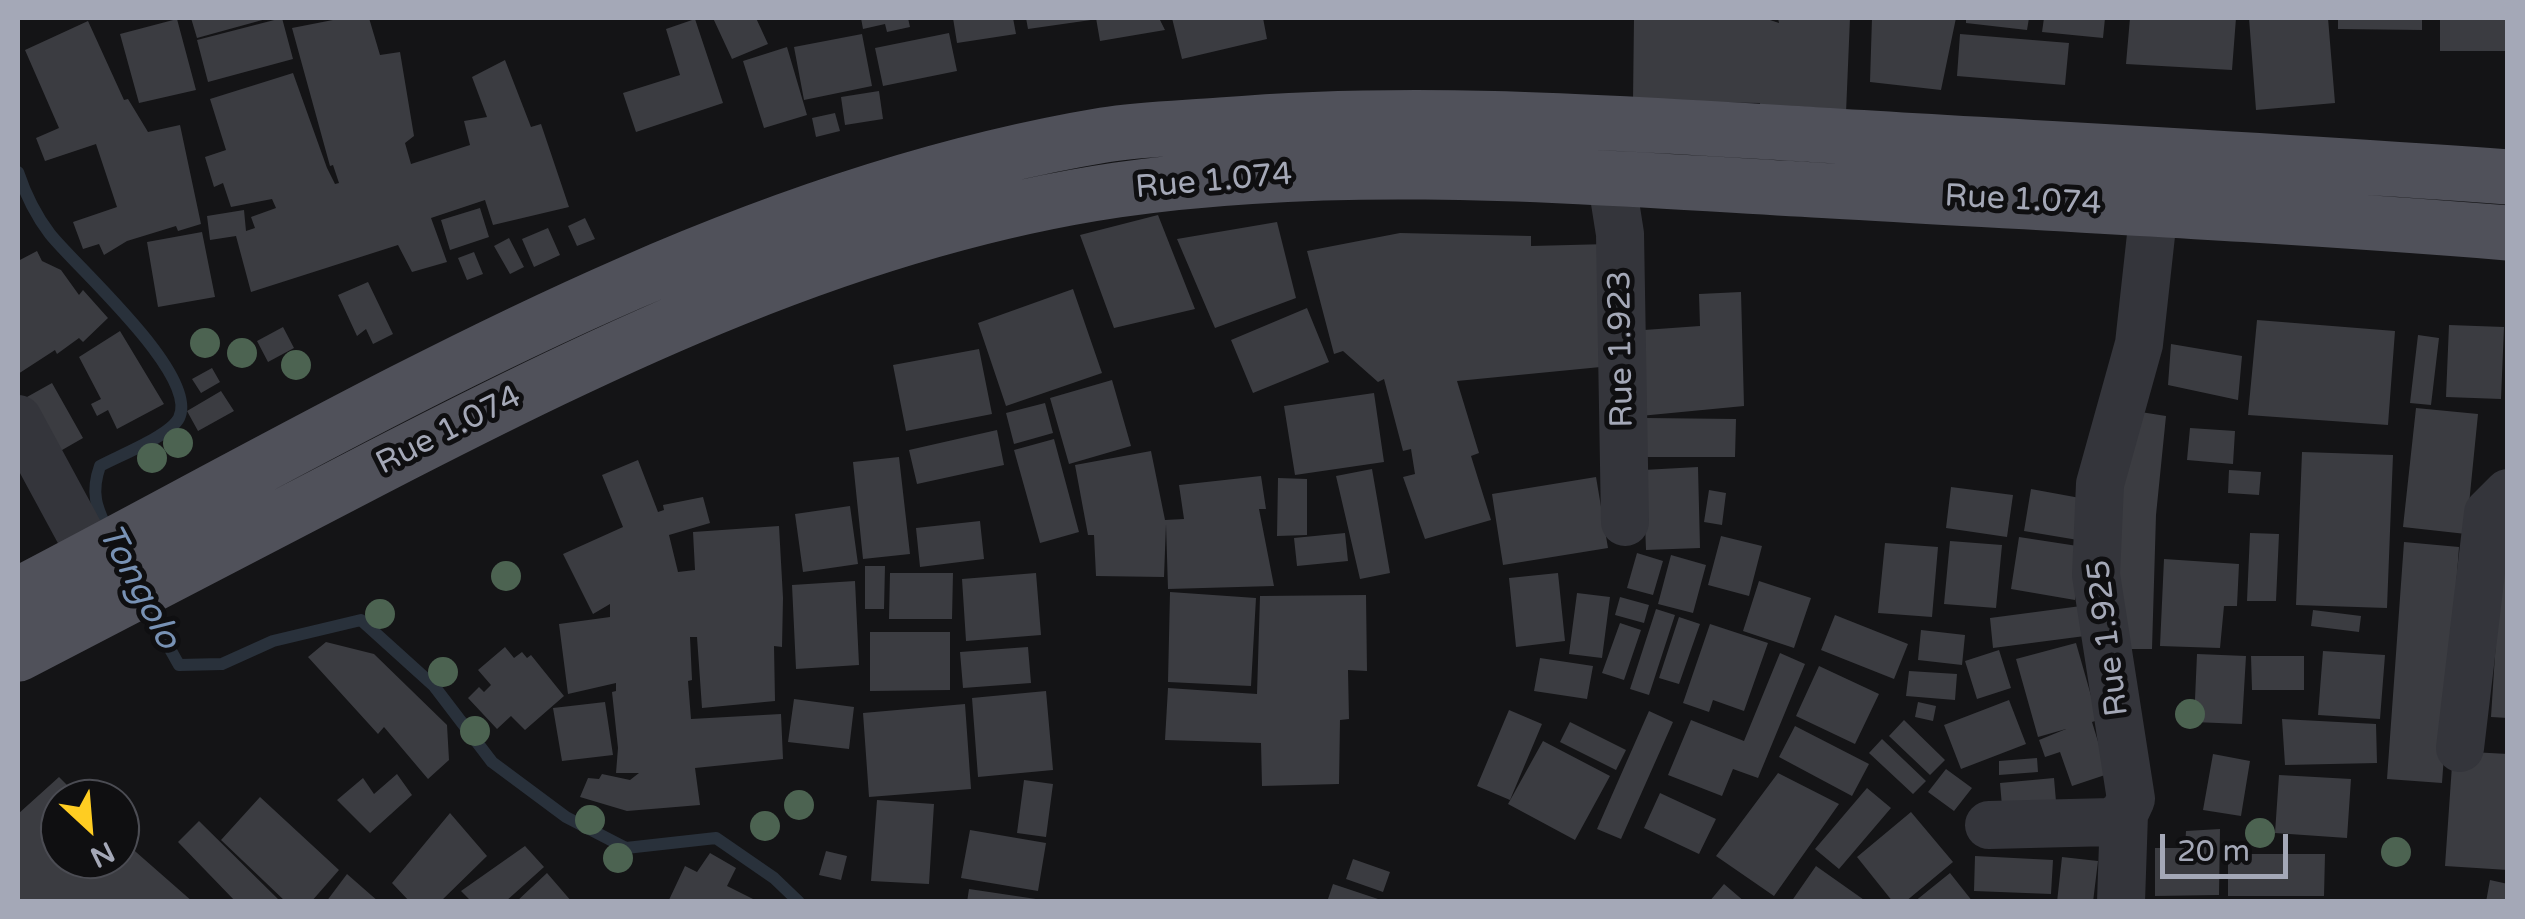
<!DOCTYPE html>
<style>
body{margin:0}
#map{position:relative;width:2525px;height:919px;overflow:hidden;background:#141416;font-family:"Varela Round",sans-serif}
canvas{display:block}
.frame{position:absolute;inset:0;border:20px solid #a4a8b7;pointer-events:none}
.north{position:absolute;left:40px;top:779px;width:100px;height:100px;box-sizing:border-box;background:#0f0f11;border:2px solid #4b4c53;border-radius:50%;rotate:154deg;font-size:28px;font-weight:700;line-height:40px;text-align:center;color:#a4a8b7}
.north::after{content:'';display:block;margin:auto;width:35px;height:45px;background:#ffcd22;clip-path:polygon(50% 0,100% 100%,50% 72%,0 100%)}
.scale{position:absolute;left:2160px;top:834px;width:128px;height:45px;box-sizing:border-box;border:5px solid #a4a8b7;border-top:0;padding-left:12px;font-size:30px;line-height:35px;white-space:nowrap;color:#a4a8b7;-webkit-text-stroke:8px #0f0f11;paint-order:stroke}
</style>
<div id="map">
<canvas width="2525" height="919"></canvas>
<div class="frame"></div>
<div class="north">N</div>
<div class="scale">20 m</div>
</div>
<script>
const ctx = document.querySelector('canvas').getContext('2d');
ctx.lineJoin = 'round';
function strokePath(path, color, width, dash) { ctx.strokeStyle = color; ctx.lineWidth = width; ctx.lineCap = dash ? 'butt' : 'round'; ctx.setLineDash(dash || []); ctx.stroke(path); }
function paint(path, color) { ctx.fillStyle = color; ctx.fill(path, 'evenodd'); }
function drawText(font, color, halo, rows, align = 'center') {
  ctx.font = font + ' "Varela Round",sans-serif'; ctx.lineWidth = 10; ctx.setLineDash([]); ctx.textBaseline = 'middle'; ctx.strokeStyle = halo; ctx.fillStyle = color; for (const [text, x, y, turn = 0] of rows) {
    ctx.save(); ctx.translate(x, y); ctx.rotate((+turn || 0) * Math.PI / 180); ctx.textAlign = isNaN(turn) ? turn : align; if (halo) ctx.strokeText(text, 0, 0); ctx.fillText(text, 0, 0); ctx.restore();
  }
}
const stream = new Path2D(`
 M18,172C25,193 37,217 50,234C76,267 200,375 179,418C170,436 118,456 100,466C90,494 97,508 109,534
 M143,601L179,665L222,664L273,641L361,620L434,686L492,762L566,817L626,848L716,838L774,878L799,902`);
const building = new Path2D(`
 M191,18H266V19L197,38Z
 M282,18L293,59L208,82L197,40Z
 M343,18H369L380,55L400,52L414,136L405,143L411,164L470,145L464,121L487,117L472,77L505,60L531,127L541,124L569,207L493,225L485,200L431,218L447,262L412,272L398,245L251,292L236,236L210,240L207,216L244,210L246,231L255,228L251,217L276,208L272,199L231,207L223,183L214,187L205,157L226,150L210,99L293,73L327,168L335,184L339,183L333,165L330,166L292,28Z
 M713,18H756L768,44L732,59Z
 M861,18H908L910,27L887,32L885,24L863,29Z
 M953,18H1013L1016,34L957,43Z
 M1026,18H1090L1091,20L1028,29Z
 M1096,18H1159L1165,30L1100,41Z
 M1172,18H1263L1267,39L1182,59Z
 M1634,18H1764L1779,23L1778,18H1850L1846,113L1759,112L1760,103L1633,101Z
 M1872,18H1956L1941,90L1870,82Z
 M1966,18H2029L2027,30L1966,23Z
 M2044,18H2105L2103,38L2042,32Z
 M2130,18H2236L2232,70L2126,64Z
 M2249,18H2328L2335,103L2256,110Z
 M2338,18H2422V30L2338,29Z
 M2440,18H2508V51H2440Z
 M177,19L196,90L139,103L120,34Z
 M695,19L723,103L636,132L623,93L680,75L666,29Z
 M88,21L124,100L128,99L148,132L180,125L201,224L178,231L176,226L127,241L104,255L99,244L83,249L73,222L117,207L96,144L45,161L36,138L59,128L25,50Z
 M949,33L957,71L883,86L875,48Z
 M862,34L872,86L804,100L794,47Z
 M1960,34L2069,43L2065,85L1957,76Z
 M787,47L807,115L764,128L743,61Z
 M879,91L883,119L845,125L841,97Z
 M835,113L840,131L816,137L812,118Z
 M480,208L489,237L450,250L441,220Z
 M1158,215L1195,309L1114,328L1080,235Z
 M585,218L595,239L577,246L568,226Z
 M1277,222L1296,298L1215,328L1177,239Z
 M548,228L560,255L534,267L522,239Z
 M202,232L215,297L158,307L147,242Z
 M1400,233L1531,236V246L1609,244L1611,366L1457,381L1479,453L1471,456L1491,520L1425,539L1403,477L1415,474L1411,449L1403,451L1384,379L1378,382L1343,351L1334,354L1307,251Z
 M509,238L524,267L510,274L494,246Z
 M37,251L42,261L61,270L79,295L83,290L108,318L83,342L79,338L57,354L55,350L18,374V261Z
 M474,252L483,274L467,280L458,258Z
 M368,282L393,334L373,344L366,329L357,336L338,295Z
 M1073,289L1102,373L1006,406L978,323Z
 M1741,292L1744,406L1640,416L1630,331L1700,326L1699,294Z
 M1307,308L1329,362L1253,393L1231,340Z
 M2257,320L2395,331L2388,425L2248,415Z
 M2449,325L2504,327L2501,399L2446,397Z
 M283,327L294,348L268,362L257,341Z
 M120,331L164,404L117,429L108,410L97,416L91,404L101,399L79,357Z
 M2418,335L2439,338L2431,405L2410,403Z
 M2171,344L2242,356L2238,400L2168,385Z
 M979,349L992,414L906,431L893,365Z
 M212,368L220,382L201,393L192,379Z
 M1112,380L1131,446L1069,464L1050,398Z
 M52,383L83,438L36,465L18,402Z
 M221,391L234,411L198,431L187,411Z
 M1374,393L1384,462L1295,475L1284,406Z
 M1045,403L1053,433L1014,444L1006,413Z
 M2416,408L2478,414L2466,534L2403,527Z
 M2128,410L2166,416L2156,515L2152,649H2115L2108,517Z
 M1646,418L1736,419L1735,457H1645Z
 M2190,428L2235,431L2233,464L2187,460Z
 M997,430L1004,465L917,484L909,450Z
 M1054,439L1079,532L1040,543L1014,450Z
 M1151,451L1165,520L1184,519L1179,485L1261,476L1266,509H1259L1274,586L1168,589L1166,524L1164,577L1096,576L1094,535H1088L1075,465Z
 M2302,452L2393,455L2387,608L2296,605Z
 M899,457L910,554L863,559L853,462Z
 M638,460L658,512L664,510L663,505L703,497L710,523L669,535L678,572L695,570L693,532L779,526L783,598L782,647L774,646L775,701L702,708L697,637H690L692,680L688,681L691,719L781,714L783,759L695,768L700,805L627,811L580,797L588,778L599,779L602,774L630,780L639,773H616L618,748L612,692L616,691V683L568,694L559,624L610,617V604L593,614L563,554L623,527L602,475Z
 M1698,467L1700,548L1646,550L1643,470Z
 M1372,469L1390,573L1360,579L1336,476Z
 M2229,470L2261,472L2259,495L2228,493Z
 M1596,477L1608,548L1503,565L1492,494Z
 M1278,478L1307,479V535L1277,536Z
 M1951,487L2013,495L2007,537L1946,528Z
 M2031,489L2091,500L2084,541L2024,531Z
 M1709,490L1726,493L1722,525L1704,522Z
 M850,506L858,564L803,572L795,514Z
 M980,521L984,559L920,567L916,528Z
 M1345,533L1348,561L1297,566L1294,538Z
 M2250,533L2279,534L2276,601H2247Z
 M1721,536L1762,546L1749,596L1708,585Z
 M2019,537L2084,547L2075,600L2011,589Z
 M1950,541L2002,545L1996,608L1944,604Z
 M2404,542L2459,547L2442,783L2387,779Z
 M1885,543L1938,547L1932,617L1878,613Z
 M2502,546H2508V718L2491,717Z
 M1637,553L1663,561L1653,595L1627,588Z
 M1671,555L1706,565L1693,613L1658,604Z
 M2164,559L2239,564L2237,606H2224L2220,648L2160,646Z
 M865,566H885L884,609H865Z
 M890,573H953L952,619H889Z
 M1036,573L1041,635L966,641L962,579Z
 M1558,573L1565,641L1516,647L1509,578Z
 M855,581L859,665L796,669L792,585Z
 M1759,581L1811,598L1794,648L1743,631Z
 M1170,592L1256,598L1251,686L1168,682Z
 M1577,593L1610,597L1602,658L1569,654Z
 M1366,595L1367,671L1348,670L1349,719L1340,720L1339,784L1262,786L1261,743L1165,740L1168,688L1257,694L1260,596Z
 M1620,597L1649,605L1644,623L1615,615Z
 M2081,606L2085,636L1993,648L1990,618Z
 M1656,609L1675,615L1649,695L1630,689Z
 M2313,610L2361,616L2359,632L2311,626Z
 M1835,615L1908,644L1894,679L1821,650Z
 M1679,617L1700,624L1679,684L1659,678Z
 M1620,623L1641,630L1624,680L1602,673Z
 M1710,624L1768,643L1744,711L1713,700L1709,712L1683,703Z
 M1921,630L1965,635L1962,665L1918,660Z
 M870,632H950V690L870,691Z
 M326,642L374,654L447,725L449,760L428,779L384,727L378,734L308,657Z
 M2076,643L2098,720L2092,722L2108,774L2072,786L2060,752L2045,757L2039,740L2066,729L2038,737L2016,659Z
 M505,647L514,658L522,652L527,658L531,655L564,696L525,730L511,716L497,729L468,698L479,687L484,692L491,685L478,670Z
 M1028,647L1031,683L963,688L960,652Z
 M1999,650L2011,688L1977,699L1965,661Z
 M2323,651L2385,655L2380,719L2318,715Z
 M1780,653L1805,664L1758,778L1733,769L1722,796L1668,775L1691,720L1744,741Z
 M2197,654L2246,656L2242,724L2194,722Z
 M2251,656H2304V690H2252Z
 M1540,658L1593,666L1587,699L1534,691Z
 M1819,666L1879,694L1855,744L1796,716Z
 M1909,671L1957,674L1955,700L1906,696Z
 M1046,691L1053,770L978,777L972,698Z
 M794,699L854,707L849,749L788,742Z
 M2009,700L2026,744L1961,769L1944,725Z
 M605,702L613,755L562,761L553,708Z
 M1918,702L1936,706L1933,721L1915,717Z
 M965,704L971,789L869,797L863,713Z
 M1509,710L1542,724L1510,800L1477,786Z
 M1649,711L1673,722L1621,839L1597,829Z
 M2282,719L2376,724L2377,763L2285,765Z
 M1904,720L1945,760L1930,775L1889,736Z
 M1570,722L1626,750L1616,770L1560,742Z
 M1795,726L1869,764L1852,796L1779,757Z
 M1882,739L1926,781L1913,794L1869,753Z
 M1543,741L1610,776L1575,840L1508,804Z
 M2453,751L2508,754V870L2445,866Z
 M2213,754L2250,761L2241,816L2203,810Z
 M2037,758L2038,772L1999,775V761Z
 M1946,769L1972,788L1954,811L1928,792Z
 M1778,773L1839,804L1774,896L1716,856Z
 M397,774L412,795L370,833L337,800L363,778L374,794Z
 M2279,775L2351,779L2347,838L2275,833Z
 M59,777L81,799H60V859H120V838L193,902H18V814Z
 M2054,778L2057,813L2003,818L2000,783Z
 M1024,780L1053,784L1046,837L1017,833Z
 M1867,788L1891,808L1839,869L1815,849Z
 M1660,793L1716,819L1699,854L1644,828Z
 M260,797L339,870L311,902H286L221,840Z
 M877,800L934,804L929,884L871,881Z
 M1911,812L1953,862L1905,902H1893L1857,857Z
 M450,813L487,856L440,902H410L392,883Z
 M199,821L281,902H236L178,842Z
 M2220,829L2219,895L2155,896V848H2185L2186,831Z
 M970,830L1046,843L1038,891L961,878Z
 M525,846L544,867L505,902H472L461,891Z
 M826,851L847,856L841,880L819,875Z
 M710,853L736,868L727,886L759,902H668L685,866L697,872Z
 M2228,854H2325L2324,896H2228Z
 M1975,856L2053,860L2051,894L1974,891Z
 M2062,857L2098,861L2093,902H2057Z
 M1353,859L1390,872L1383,892L1346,879Z
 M1816,866L1867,902H1791Z
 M547,873L572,902H516Z
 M1950,873L1973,902H1914Z
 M347,874L379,902H326Z
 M2490,880L2508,884V902H2486Z
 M1333,884L1384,901V902H1327Z
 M1724,884L1745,902H1709Z
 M969,889L1036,899V902H967Z`);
const minor = new Path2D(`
 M1611,177L1620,234L1625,522
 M18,419L109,587
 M2460,748L2488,513L2508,493
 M1989,825L2111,822L2124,814L2131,799L2096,575L2100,484L2139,344L2154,208
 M2121,902L2124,814`);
const primary = new Path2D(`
 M18,595C363,415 714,200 1104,135C1142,129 1182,128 1221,125C1420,108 1619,123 1819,135C2048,149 2278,160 2508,177
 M18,654C137,592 257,530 376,468C609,348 853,229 1117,190C1354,156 1594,178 1832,191C2057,204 2282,215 2508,233`);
const trees = [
 [205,343],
 [242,353],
 [296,365],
 [178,443],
 [152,458],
 [506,576],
 [380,614],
 [443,672],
 [2190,714],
 [475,731],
 [799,805],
 [590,820],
 [765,826],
 [2260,833],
 [2396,852],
 [618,858]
];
const streetNames = [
 ["Rue 1.074",1214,182,-5],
 ["Rue 1.074",2023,201,3],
 ["Rue 1.923",1622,349,-91],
 ["Rue 1.074",449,431,-27],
 ["Rue 1.925",2109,638,-97]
];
const waterNames = [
 ["Tongolo",138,587,62]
];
strokePath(stream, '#29313b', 12);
paint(building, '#3b3c41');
strokePath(minor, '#34353b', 48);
strokePath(primary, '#50515a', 55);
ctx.fillStyle = '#4c6351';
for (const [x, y] of trees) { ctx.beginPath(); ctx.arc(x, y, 15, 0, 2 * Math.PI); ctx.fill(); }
drawText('32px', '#a4a8b7', '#0f0f11', streetNames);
drawText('italic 35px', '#7892b5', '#0f0f11', waterNames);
</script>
